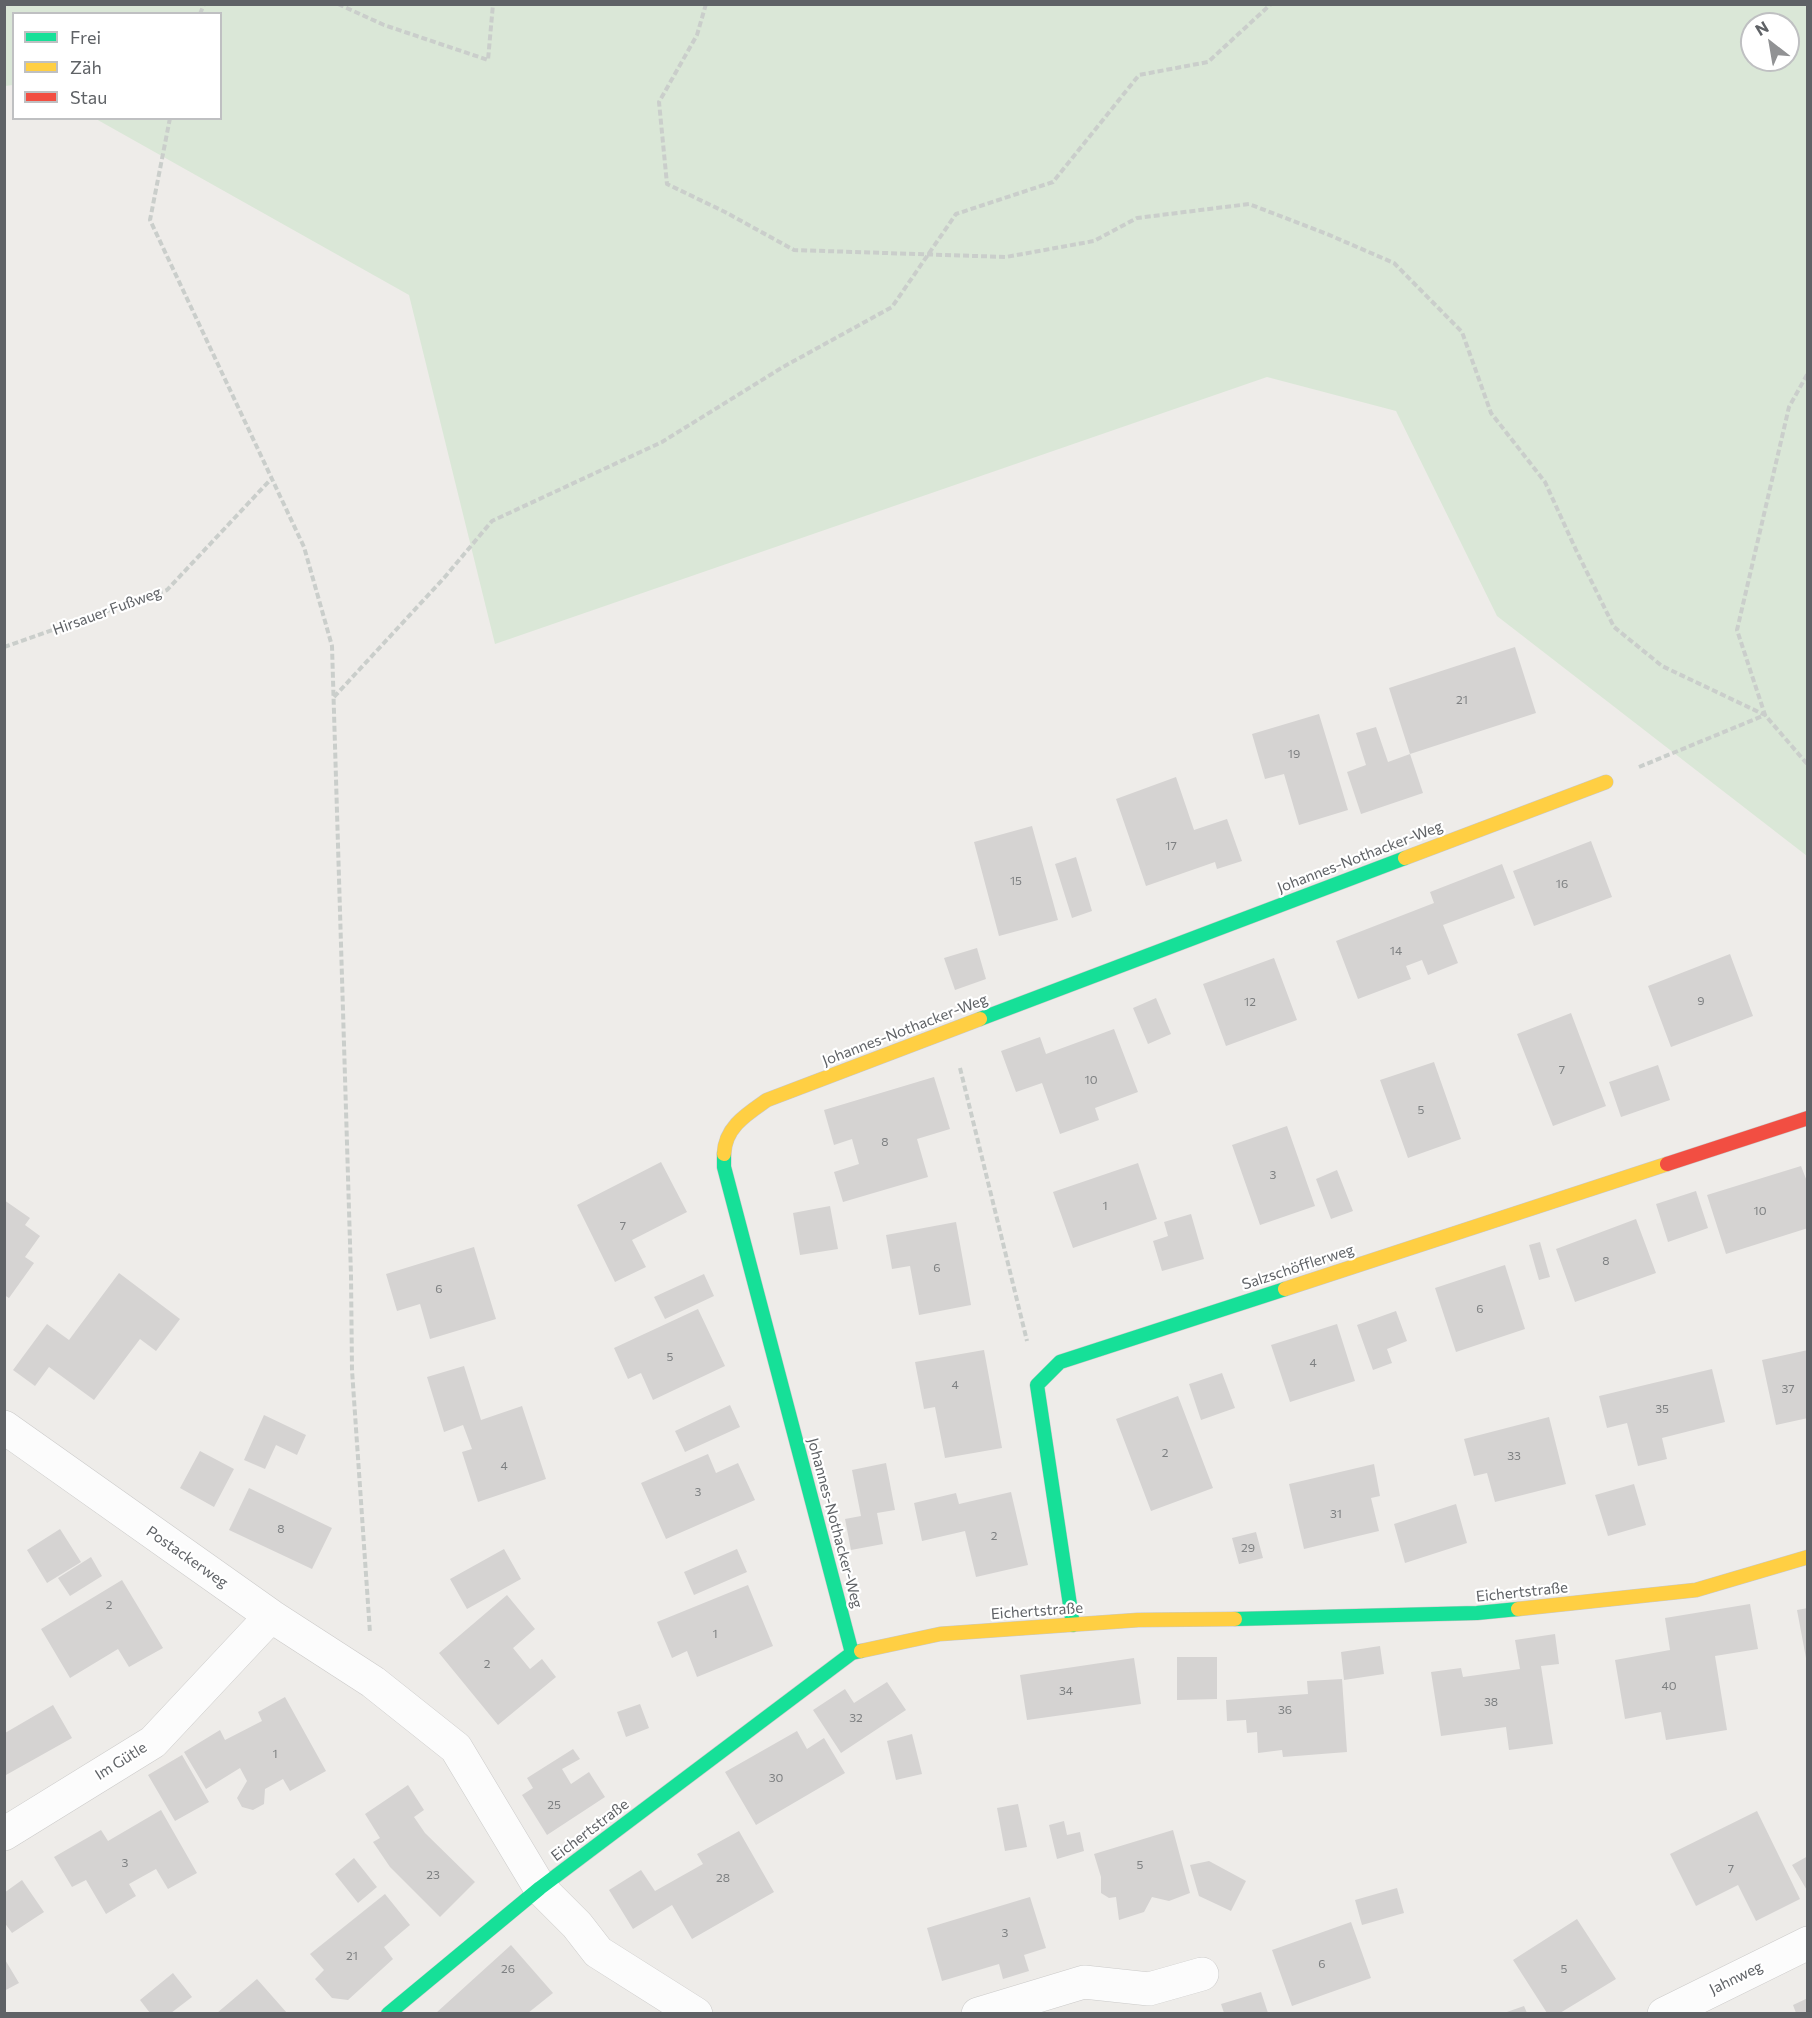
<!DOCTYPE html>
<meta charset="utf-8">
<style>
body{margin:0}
#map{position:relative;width:1812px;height:2018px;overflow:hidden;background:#eeece9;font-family:Commissioner,sans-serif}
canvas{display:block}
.frame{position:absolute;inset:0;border:6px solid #5f6266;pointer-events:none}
.legend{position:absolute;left:12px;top:12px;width:210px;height:108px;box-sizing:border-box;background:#fff;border:2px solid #bfc0c2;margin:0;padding:8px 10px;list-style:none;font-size:18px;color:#5f6266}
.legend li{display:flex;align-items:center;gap:12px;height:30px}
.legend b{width:30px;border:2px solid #bfc0c2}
.north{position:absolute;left:1740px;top:12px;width:60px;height:60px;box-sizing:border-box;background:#fff;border:2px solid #bfc0c2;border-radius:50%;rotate:329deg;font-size:16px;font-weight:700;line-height:24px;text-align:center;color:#5f6266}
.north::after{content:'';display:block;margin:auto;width:21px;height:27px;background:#919294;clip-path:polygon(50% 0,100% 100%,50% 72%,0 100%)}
</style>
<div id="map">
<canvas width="1812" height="2018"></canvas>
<div class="frame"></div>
<ul class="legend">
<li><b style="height:8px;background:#16e098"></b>Frei</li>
<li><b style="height:8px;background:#ffcf43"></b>Zäh</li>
<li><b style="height:8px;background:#f24e42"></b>Stau</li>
</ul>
<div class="north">N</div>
</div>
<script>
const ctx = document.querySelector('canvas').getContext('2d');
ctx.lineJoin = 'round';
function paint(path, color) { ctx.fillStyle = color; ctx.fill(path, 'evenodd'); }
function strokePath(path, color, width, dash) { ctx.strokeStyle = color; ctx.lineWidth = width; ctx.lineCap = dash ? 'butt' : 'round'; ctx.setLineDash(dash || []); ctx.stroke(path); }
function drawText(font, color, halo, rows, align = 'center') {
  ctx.font = font + ' Commissioner,sans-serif'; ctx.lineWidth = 4.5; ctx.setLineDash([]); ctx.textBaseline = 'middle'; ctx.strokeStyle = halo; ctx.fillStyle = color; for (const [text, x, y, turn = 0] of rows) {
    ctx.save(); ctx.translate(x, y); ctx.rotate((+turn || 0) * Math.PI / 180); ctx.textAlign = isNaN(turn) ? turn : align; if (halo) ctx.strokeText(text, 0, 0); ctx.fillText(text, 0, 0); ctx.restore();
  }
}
const green = new Path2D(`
 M4,5H1807V856L1497,616L1396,411L1267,377L495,644L409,295L96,119L220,118V14H14L13,85L5,86ZM1752,24H1788V60H1752Z`);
const building = new Path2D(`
 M1515,647L1536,713L1410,754L1389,688Z
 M1319,714L1348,810L1299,825L1284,774L1265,779L1252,734Z
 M1376,727L1388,762L1410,754L1423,793L1361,814L1347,772L1366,765L1356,733Z
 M1176,777L1194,830L1227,819L1242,861L1217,869L1215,862L1146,886L1116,799Z
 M1032,826L1058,920L999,936L974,842Z
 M1591,841L1612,897L1534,926L1513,871Z
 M1076,857L1092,911L1072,918L1055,864Z
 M1502,864L1515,898L1443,925L1458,963L1428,975L1422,960L1406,966L1411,979L1358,999L1336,941L1434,903L1430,892Z
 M977,948L986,979L955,990L944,958Z
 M1730,954L1753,1016L1671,1047L1648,986Z
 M1274,958L1297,1020L1226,1046L1203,984Z
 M1156,998L1171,1034L1148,1044L1133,1008Z
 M1571,1013L1606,1106L1553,1126L1517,1034Z
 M1114,1029L1138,1092L1095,1108L1099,1120L1060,1134L1042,1083L1016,1092L1001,1051L1040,1037L1046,1054Z
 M1434,1062L1461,1139L1408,1158L1380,1080Z
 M1658,1065L1670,1100L1621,1117L1609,1082Z
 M934,1077L950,1129L917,1139L928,1177L843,1202L834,1172L859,1164L852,1139L834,1145L824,1110Z
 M1287,1126L1315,1206L1260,1225L1232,1145Z
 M661,1162L687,1212L632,1240L646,1267L615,1282L577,1205Z
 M1138,1163L1157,1219L1073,1248L1053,1192Z
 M1801,1166L1808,1184V1228L1726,1254L1707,1195Z
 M1337,1170L1353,1211L1331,1219L1316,1179Z
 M1696,1191L1708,1228L1668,1242L1656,1204Z
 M4,1200L30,1218L25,1225L40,1236L25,1257L34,1263L9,1298L4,1295Z
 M830,1206L838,1249L800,1255L793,1213Z
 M1191,1214L1204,1259L1162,1271L1153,1241L1168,1236L1164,1222Z
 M1636,1219L1656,1273L1575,1302L1556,1249Z
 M956,1222L971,1305L919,1315L910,1266L892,1269L886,1235Z
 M1540,1242L1550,1277L1539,1280L1529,1245Z
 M474,1247L496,1319L430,1339L420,1304L397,1311L386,1274Z
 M1505,1265L1525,1329L1456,1352L1435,1288Z
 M119,1273L180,1319L156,1351L140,1339L94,1400L49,1367L35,1386L13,1370L47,1324L69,1340Z
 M704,1274L714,1296L665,1319L654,1297Z
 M698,1309L725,1366L653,1400L641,1373L628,1379L614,1348Z
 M1396,1311L1407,1341L1387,1349L1392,1363L1373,1370L1357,1325Z
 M1337,1324L1355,1381L1290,1402L1271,1345Z
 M984,1350L1002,1448L945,1458L935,1407L924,1409L915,1362Z
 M1808,1350V1418L1776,1425L1762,1360Z
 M464,1366L481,1420L522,1406L546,1479L478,1502L462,1452L472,1449L463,1425L444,1432L427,1377Z
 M1712,1369L1725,1422L1662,1438L1667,1459L1638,1466L1627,1423L1607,1428L1599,1396Z
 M1222,1373L1235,1408L1201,1420L1189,1384Z
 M1178,1396L1213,1488L1151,1511L1116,1419Z
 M730,1405L740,1427L685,1452L675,1431Z
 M264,1415L306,1435L297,1455L276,1445L265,1469L244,1460Z
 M1549,1417L1566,1484L1495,1502L1487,1473L1474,1476L1464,1439Z
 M200,1451L234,1469L214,1507L180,1488Z
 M708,1454L716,1473L738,1463L755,1500L666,1539L641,1483Z
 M886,1463L895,1510L877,1513L883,1544L851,1550L845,1519L861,1516L852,1470Z
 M1374,1464L1380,1496L1371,1498L1379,1531L1304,1549L1289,1484Z
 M1634,1484L1646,1525L1608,1536L1595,1495Z
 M249,1488L332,1528L312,1569L229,1530Z
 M1011,1492L1028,1565L976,1577L965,1531L922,1541L914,1503L956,1493L959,1504Z
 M1456,1504L1467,1543L1405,1563L1394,1524Z
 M60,1529L81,1562L47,1583L27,1550Z
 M1256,1532L1263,1558L1239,1564L1232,1538Z
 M504,1549L521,1579L467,1609L450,1579Z
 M737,1549L747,1572L694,1595L684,1572Z
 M91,1557L102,1576L70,1596L58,1578Z
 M122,1580L163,1648L129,1667L118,1649L70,1678L41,1629Z
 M748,1585L773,1646L697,1677L687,1651L672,1658L657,1622Z
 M507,1595L535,1629L513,1648L530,1669L542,1659L556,1677L498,1725L439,1653Z
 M1750,1604L1758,1649L1715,1656L1727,1730L1666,1740L1661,1712L1625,1719L1615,1660L1670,1650L1665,1618Z
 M1808,1608V1658H1806L1797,1610Z
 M1555,1634L1559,1664L1541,1666L1553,1744L1509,1750L1506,1727L1441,1736L1431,1672L1461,1668L1463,1677L1520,1669L1515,1640Z
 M1380,1646L1384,1674L1344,1680L1341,1652Z
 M1177,1657H1217V1699L1177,1700Z
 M1134,1658L1141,1704L1027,1720L1020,1675Z
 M1342,1679L1347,1752L1283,1757L1282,1750L1258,1753L1257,1732L1247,1733L1246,1720L1227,1721L1226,1700L1308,1694L1307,1681Z
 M887,1682L906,1710L841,1753L813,1710L845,1689L854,1703Z
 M285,1697L326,1771L290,1791L283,1779L265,1789L264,1804L253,1810L242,1807L237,1798L247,1781L240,1768L206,1789L184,1752L220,1730L225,1740L262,1721L258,1712Z
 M640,1704L649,1728L626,1737L617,1712Z
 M53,1705L72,1738L6,1775L5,1772V1733Z
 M797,1731L807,1749L824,1738L845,1773L756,1825L725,1772Z
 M912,1734L922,1774L896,1780L887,1741Z
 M573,1749L580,1759L562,1769L571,1784L589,1772L605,1797L547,1835L522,1795L533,1788L527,1778Z
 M182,1755L209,1802L175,1821L148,1775Z
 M408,1785L424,1810L414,1817L425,1833L475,1882L440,1917L390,1867L373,1842L380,1838L365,1814Z
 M1018,1804L1027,1847L1005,1851L997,1808Z
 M161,1810L197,1873L168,1889L156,1869L129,1884L136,1896L106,1914L86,1880L72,1887L54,1857L101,1830L108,1841Z
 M1757,1811L1800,1899L1756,1921L1738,1885L1696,1906L1670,1854Z
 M1064,1821L1067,1835L1080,1832L1084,1851L1057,1859L1049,1825Z
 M1173,1830L1190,1893L1169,1901L1152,1897L1144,1912L1119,1920L1116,1897L1109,1898L1101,1893V1877L1094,1854Z
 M739,1831L774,1892L692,1939L672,1905L633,1929L609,1890L641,1870L655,1891L703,1864L697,1854Z
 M1808,1856V1892L1792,1865Z
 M354,1858L377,1887L358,1903L335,1874Z
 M1209,1861L1246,1881L1231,1911L1199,1896L1190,1865Z
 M22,1880L44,1912L12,1933L4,1922V1893Z
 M1397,1888L1404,1913L1362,1925L1355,1900Z
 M385,1894L410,1925L384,1947L393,1959L348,2000L332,1998L315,1979L324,1970L310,1954Z
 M1030,1897L1046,1948L1024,1955L1029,1971L1003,1979L999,1964L942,1981L927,1928Z
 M1577,1919L1616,1979L1560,2013H1547L1513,1960Z
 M1351,1922L1371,1978L1292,2006L1272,1950Z
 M511,1945L553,1993L528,2013H436Z
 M4,1958L19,1983L4,1991Z
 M173,1973L192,1997L171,2013H150L140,2000Z
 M257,1979L287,2013H217Z
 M1261,1992L1268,2013H1224L1221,2004Z
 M1808,1998V2013H1796L1793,2005Z
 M1524,2006L1527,2013H1504Z`);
const path = new Path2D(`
 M338,4L384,25L488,60L493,4
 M706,4L697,35L659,102L667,184L725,212L794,250L1006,257L1094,241L1137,218L1249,204L1327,234L1394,263L1462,332L1491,413L1545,482L1576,550L1614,627L1662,666L1765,715L1808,765
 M200,14L204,4
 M170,118L150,220L304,547L332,646L351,1276L352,1370L370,1633
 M4,647L167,590L272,478
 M334,697L444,578L492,521L662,442L783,367L892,307L956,214L1053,182L1139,75L1208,62L1271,4
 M1639,767L1765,715L1737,630L1789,407L1808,373
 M960,1068L1027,1341`);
const street = new Path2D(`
 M4,1427L271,1616L373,1682L456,1748L540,1888L577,1925L598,1952L696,2014
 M4,1834L153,1742L271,1616
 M978,2014L1084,1982L1149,1989L1202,1974
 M1664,2014L1808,1943`);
const fast = new Path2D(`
 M980,1019L1405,858
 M724,1154V1167L852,1653
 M1235,1619L1477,1613L1518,1609
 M1073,1625L1037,1385L1060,1362L1285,1289
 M388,2014L540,1888L852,1653L861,1651`);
const slow = new Path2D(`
 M1405,858L1606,782
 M724,1154C725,1127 747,1114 767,1100L980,1019
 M1285,1289L1667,1164
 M1518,1609L1696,1590L1808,1557
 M861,1651L940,1634L1138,1620L1235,1619`);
const jam = new Path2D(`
 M1667,1164L1808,1118`);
const numberNames = [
 ["21",1462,700],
 ["19",1294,754],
 ["17",1171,846],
 ["15",1016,881],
 ["16",1562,884],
 ["14",1396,951],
 ["9",1701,1001],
 ["12",1250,1002],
 ["7",1562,1070],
 ["10",1091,1080],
 ["5",1421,1110],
 ["8",885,1142],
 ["3",1273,1175],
 ["1",1105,1206],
 ["10",1760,1211],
 ["7",623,1226],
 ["8",1606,1261],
 ["6",937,1268],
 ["6",439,1289],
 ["6",1480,1309],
 ["5",670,1357],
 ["4",1313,1363],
 ["4",955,1385],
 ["37",1788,1389],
 ["35",1662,1409],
 ["2",1165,1453],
 ["33",1514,1456],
 ["4",504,1466],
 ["3",698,1492],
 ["31",1336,1514],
 ["8",281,1529],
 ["2",994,1536],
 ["29",1248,1548],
 ["2",109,1605],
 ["1",715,1634],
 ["2",487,1664],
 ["40",1669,1686],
 ["34",1066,1691],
 ["38",1491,1702],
 ["36",1285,1710],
 ["32",856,1718],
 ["1",275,1754],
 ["30",776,1778],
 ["25",554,1805],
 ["3",125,1863],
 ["5",1140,1865],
 ["7",1731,1869],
 ["23",433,1875],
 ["28",723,1878],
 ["3",1005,1933],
 ["21",352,1956],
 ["6",1322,1964],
 ["26",508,1969],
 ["5",1564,1969]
];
const streetNames = [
 ["Hirsauer Fußweg",107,611,-20],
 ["Johannes-Nothacker-Weg",1360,857,-21],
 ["Johannes-Nothacker-Weg",905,1030,-21],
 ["Salzschöfflerweg",1298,1267,-18],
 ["Johannes-Nothacker-Weg",835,1523,75],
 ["Postackerweg",187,1557,35],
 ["Eichertstraße",1522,1592,-6],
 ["Eichertstraße",1037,1611,-4],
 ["Im Gütle",121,1761,-32],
 ["Eichertstraße",590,1830,-37],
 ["Jahnweg",1736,1978,-26]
];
paint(green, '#dae7d7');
paint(building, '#d5d3d2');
strokePath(street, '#cbcac9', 34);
strokePath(fast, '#c8c8c8', 15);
strokePath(slow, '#c8c8c8', 15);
strokePath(jam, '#c8c8c8', 15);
strokePath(path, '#cacecb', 4, [6, 3]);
strokePath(street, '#fcfcfc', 33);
strokePath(fast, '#16e098', 14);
strokePath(slow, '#ffcf43', 14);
strokePath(jam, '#f24e42', 14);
drawText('12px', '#7e8082', null, numberNames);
drawText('15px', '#5f6266', '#fff', streetNames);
</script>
